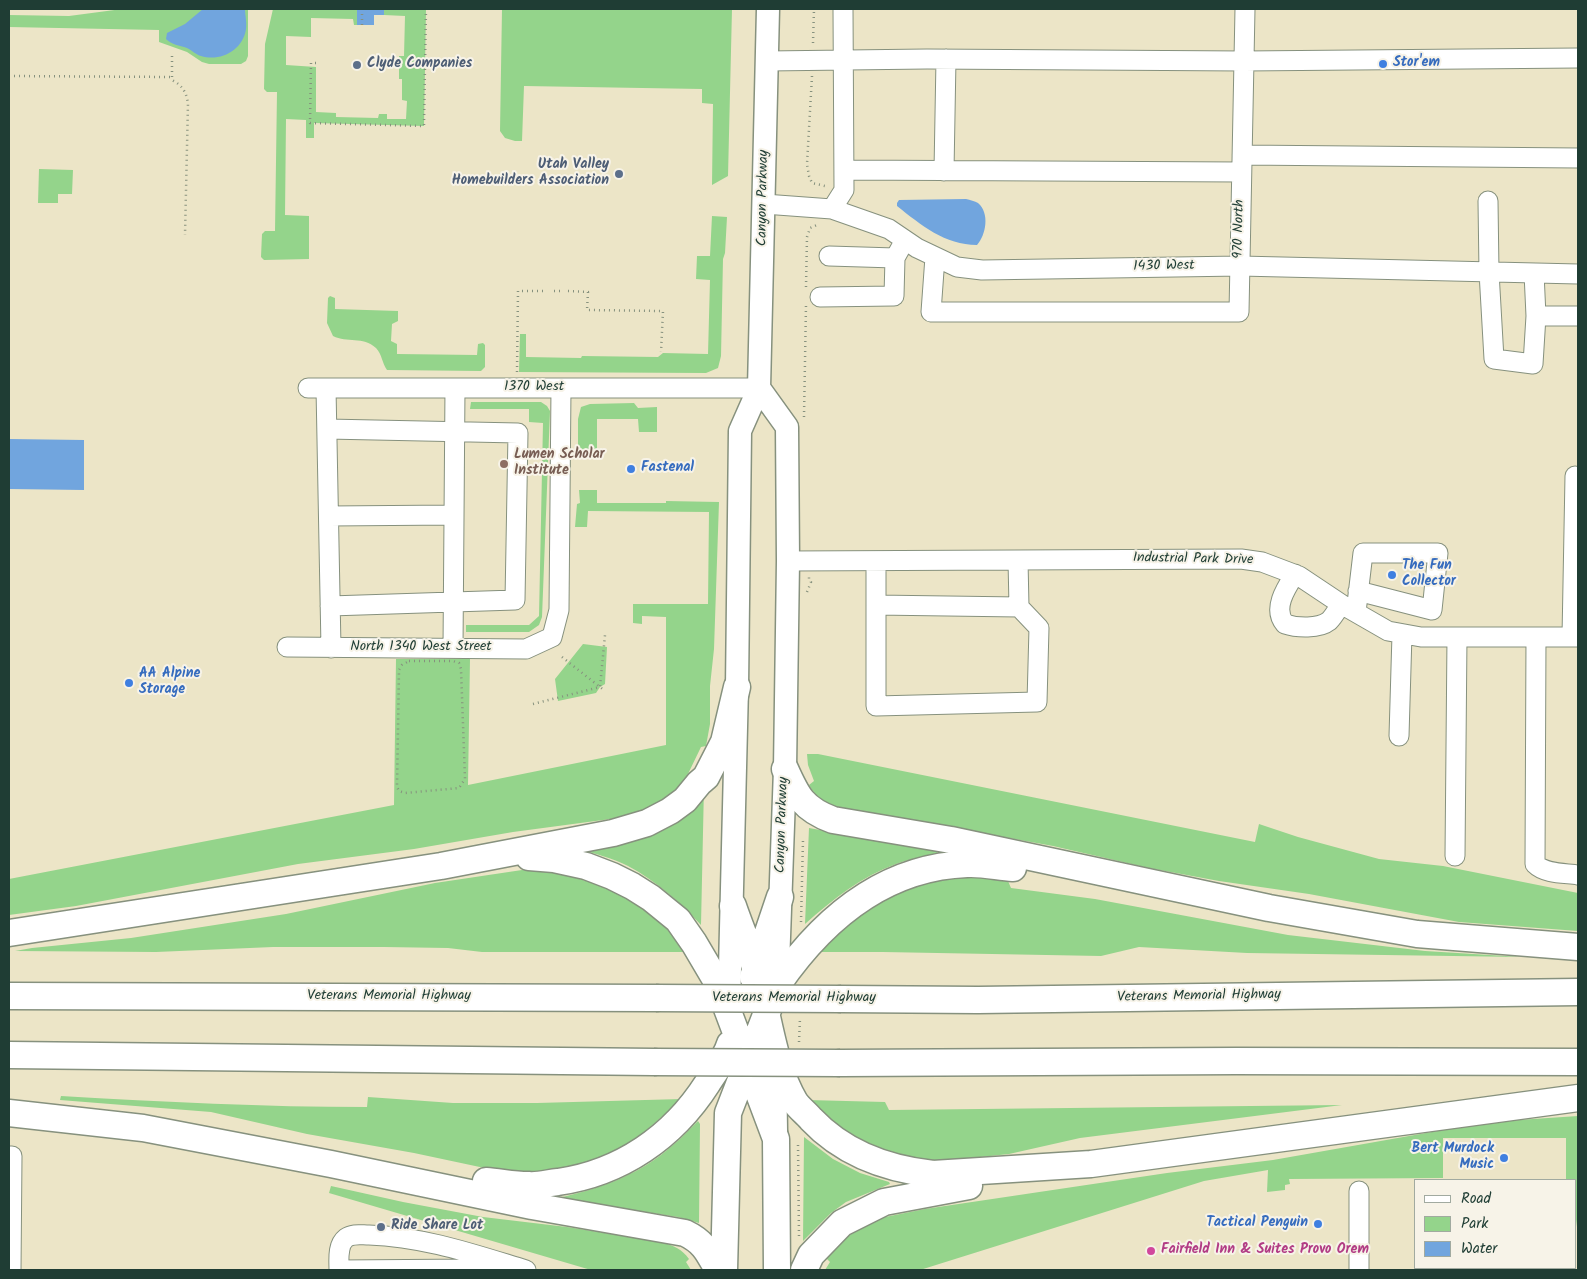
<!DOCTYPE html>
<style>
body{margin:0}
#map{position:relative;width:1587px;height:1279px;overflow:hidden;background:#ece5c7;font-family:Kalam,sans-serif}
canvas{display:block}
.frame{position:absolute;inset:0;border:10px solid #1f3d34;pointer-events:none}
.legend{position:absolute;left:1414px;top:1179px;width:162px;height:90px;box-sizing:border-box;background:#f7f3e8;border:1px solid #a1aaa0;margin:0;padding:6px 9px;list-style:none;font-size:15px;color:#1f3d34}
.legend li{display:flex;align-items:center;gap:10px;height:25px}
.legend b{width:25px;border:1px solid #a1aaa0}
</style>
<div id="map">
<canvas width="1587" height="1279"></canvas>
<div class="frame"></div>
<ul class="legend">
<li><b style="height:6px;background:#fff"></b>Road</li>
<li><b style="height:14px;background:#94d48b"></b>Park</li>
<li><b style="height:14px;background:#71a5de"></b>Water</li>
</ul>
</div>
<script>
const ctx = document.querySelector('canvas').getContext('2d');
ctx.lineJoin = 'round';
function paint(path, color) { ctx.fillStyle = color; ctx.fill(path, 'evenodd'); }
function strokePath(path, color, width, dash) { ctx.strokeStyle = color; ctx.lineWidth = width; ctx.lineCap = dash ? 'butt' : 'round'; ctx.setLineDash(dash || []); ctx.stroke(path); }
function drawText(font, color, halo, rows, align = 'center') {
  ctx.font = font + ' Kalam,sans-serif'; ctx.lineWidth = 4; ctx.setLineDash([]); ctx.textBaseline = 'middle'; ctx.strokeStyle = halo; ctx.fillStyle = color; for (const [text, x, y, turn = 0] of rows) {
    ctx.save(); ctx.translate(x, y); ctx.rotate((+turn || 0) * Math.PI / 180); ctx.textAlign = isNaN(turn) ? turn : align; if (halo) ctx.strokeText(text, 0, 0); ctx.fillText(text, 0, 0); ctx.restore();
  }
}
const green = new Path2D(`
 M122,9H248V56L246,61L241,64H209L202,62L187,52L159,42V30L9,27V15L69,16Z
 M273,9H357V25H354L353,19L311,18V37L286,36V65L316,67V112L336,113V117L378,118L379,114H387V119H406L407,101L402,100V79H399V56H404L405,16L384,15V9H426L424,126L314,123V138H306V120L286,119L285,215L309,216V259L264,260L261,257L262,234L265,231H275L277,92H267L264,89L265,44Z
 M502,9H732L728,176L712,185L713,104L702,103V89L524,86L522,141H515L505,138L500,131Z
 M39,169L73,170L72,194H58V203H38Z
 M712,216L727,217L725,253L723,259L721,356L718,368L706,373L519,372L520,334H526V357L581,358L582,356L658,357L663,353L708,354L710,280L696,279L697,256H710Z
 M330,296L335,298V309L398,311V321L392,324L391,341L397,344V354L477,355L478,344L483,343L485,345V367L481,371L387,370C382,363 382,354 376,348C363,336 347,343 333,336L327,323L328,298Z
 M471,402H541L547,406L550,411L542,617L539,625L529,632H466V625H529L539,616L543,423L529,422V409H470Z
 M634,403L638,408L657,407V432H639L638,419H597V449L578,450V419L581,407L590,404Z
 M579,490H597V503H666V501L719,502L714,649L710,686V724L706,746L701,747L687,776L690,779L682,788L655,808L618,818L513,832L414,849L298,864L76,906L9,915V879L394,805L396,659H470L468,785L666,745V617L642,616V624L633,623V604H708L709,512L588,511L587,527H575L577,504L580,503Z
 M583,644L607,647L605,684L600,687L596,693L558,701L555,679Z
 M807,754H818L1255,842L1259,824L1298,837L1379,859L1443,866L1578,893V931L1459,922L1309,894L1219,881L1149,868L1053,846L833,806C822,801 815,796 809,785L814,781L808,765Z
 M704,786L701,925C679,901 656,881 628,866C613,858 595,854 580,849Z
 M809,828L938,851L937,853C924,857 909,859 896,864C861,877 833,899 805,924Z
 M522,870L555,872L607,887L651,913L674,934L690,952H482L448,948L384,947H273L156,952L15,951L32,948L131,938L286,914L435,883Z
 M978,877L1008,881L1011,888L1095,899L1288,935L1425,951L1522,957L1247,953L1139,947L1101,956L883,952H813L854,916L893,895L913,886L934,880Z
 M61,1096C163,1102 264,1107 367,1107L368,1097L453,1103H537L682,1099L640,1136L604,1158L550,1172L508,1173L414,1153L307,1134L211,1112L60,1100Z
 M807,1100L885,1102L889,1110L1342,1105L1080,1138L1009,1154L943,1161H921L869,1146L847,1134Z
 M1578,1116V1212L1576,1227V1180H1566V1138H1443V1178L1289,1179L1290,1184L1285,1185V1190L1267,1192L1268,1170L1204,1181L920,1270H825L830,1262L826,1258L842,1240L875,1219L925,1209L1167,1173L1273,1160L1443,1130L1518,1120Z
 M698,1121L700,1124L699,1223L678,1217L562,1199V1197C603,1188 642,1173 673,1145C682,1138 689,1129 698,1121Z
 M804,1137L833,1159L860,1173L889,1182L890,1184L846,1202L831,1213L803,1241Z
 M331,1186L403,1202L483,1217L567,1227L662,1242C674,1246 682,1249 689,1259L686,1262L691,1270H591L329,1193Z`);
const water = new Path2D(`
 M203,9H245C245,15 247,22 246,29C243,50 221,62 201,56C196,55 192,50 187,48C179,45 172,45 166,39L167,33L185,24Z
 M357,9H384V15H374V25H357Z
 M966,199C970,200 975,201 978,203C990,213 986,235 977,245C945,245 921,225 897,206V203L899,200Z
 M9,439L84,440V490L9,489Z`);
const path = new Path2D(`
 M362,25V9
 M813,43L814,9
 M172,56V80C183,86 186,92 188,103L185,235
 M316,63H311L310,123L424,126L426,9
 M9,76L171,77
 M812,76L807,164L809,176L812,183L825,186
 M806,287L807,237L810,228L817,225
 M554,291H560
 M568,291L588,292L587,310L663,311L661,352
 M517,372L518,291H546
 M804,417L806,305
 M807,592L811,582L809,580V577
 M562,657L605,691
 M409,661H453L459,663L461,669L465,779L459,788L405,793L399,791L397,787L399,670L402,665Z
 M533,704L600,687L605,635
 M801,922L803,840
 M799,1042L800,1018
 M798,1145L799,1237`);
const minor = new Path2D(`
 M767,61L927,59L1244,61L1578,58
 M1242,155L1578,158
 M844,170L1241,172
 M944,171L946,59
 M1488,201L1489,272L1494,359L1533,364L1536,316
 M764,204L832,209L889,229L917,248L957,267L982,270L1240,266L1578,274
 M832,209L844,190L843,9
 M829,256L895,258
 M935,257L931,312H1239L1245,9
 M1534,273L1536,316H1578
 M820,297L894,296L895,258L905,240
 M308,388H759
 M326,388L331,648
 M327,429L518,433L515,600L330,606
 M329,516L454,515
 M788,561L1241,559L1262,562L1299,576L1341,604L1388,631L1421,637H1578
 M876,561V706L1037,702L1039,628L1019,607L1018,560
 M1295,574C1286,588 1272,609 1285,624C1297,628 1319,629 1329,621C1334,616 1337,610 1341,604
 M876,605L1019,607
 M1356,612L1363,553H1438L1432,610L1358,591
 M1536,637L1535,864C1545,874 1565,873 1578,875
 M1572,637L1575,476
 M287,647L526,649L552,637L559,610L561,388
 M453,648L455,388
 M1399,736L1402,634
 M1455,856L1457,637
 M9,1156H12L11,1270
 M1500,1268V1270
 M339,1270C339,1260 337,1245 346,1238C353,1233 361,1235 369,1235C425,1237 473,1254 526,1270
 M339,1270L474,1269L499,1262
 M1359,1270V1191`);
const major = new Path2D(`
 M759,388L787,427L788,561L785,769L777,993
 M729,1009L737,687L740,431L759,388L768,9
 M775,1063L776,1131`);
const highway = new Path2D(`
 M785,769C797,796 803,809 833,820L951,840L1269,908L1417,934L1578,947
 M529,857L554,859L586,866L612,876L632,886L651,898L678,920L694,943L717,982L776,1139L777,1270
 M733,906C740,927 750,949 756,971C768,1011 773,1066 795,1102C799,1108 806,1113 811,1119C843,1153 887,1169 933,1174L1091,1164L1578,1098
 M9,933L441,866L613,833L647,823L670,811L685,800L699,783L706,777L724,742L737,687
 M753,977L780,897
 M9,996L656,998
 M841,999L978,1000L1578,992
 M9,1055L654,1062
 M840,1063L1236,1061L1578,1062
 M9,1113L143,1128L331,1164L532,1206L685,1233C704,1242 708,1252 718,1270
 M486,1181C500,1182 514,1185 528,1185C538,1186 548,1183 558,1182C621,1173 673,1137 707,1084C715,1071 726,1058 730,1044
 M724,1270L728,1113L778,984C823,919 884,867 967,864C982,863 998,867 1013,868
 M804,1270L811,1255L842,1223L884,1202L969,1186`);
const highwayBridge = new Path2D(`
 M656,998L841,999
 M654,1062L840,1063`);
const markers = [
 [1383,64,5,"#3f7fe0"],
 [357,65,5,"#5c6f8a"],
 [619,174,5,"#5c6f8a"],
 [504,464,5,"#8d6e63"],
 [631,469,5,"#3f7fe0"],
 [1392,575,5,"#3f7fe0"],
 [129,683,5,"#3f7fe0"],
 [1504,1158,5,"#3f7fe0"],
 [1318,1224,5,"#3f7fe0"],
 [381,1227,5,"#5c6f8a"],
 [1151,1251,5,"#d1479c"]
];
const shopNames = [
 ["Stor'em",1393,64],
 ["Fastenal",641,469],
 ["The Fun",1402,567],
 ["Collector",1402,583],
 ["AA Alpine",139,675],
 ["Storage",139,691],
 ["Bert Murdock",1494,1150,"right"],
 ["Music",1494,1166,"right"],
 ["Tactical Penguin",1308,1224,"right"]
];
const serviceNames = [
 ["Clyde Companies",367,65],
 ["Utah Valley",609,166,"right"],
 ["Homebuilders Association",609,182,"right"],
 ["Ride Share Lot",391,1227]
];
const streetNames = [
 ["Canyon Parkway",764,198,-89],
 ["970 North",1240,229,-89],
 ["1430 West",1164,267,-1],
 ["1370 West",534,388],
 ["Industrial Park Drive",1193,560,1],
 ["North 1340 West Street",421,648],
 ["Canyon Parkway",783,825,-88],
 ["Veterans Memorial Highway",389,997],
 ["Veterans Memorial Highway",1199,997,-1],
 ["Veterans Memorial Highway",794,999]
];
const educationNames = [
 ["Lumen Scholar",514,456],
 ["Institute",514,472]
];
const hotelNames = [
 ["Fairfield Inn & Suites Provo Orem",1161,1251]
];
paint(green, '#94d48b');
paint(water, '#71a5de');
strokePath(minor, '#86917e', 21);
strokePath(major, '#86917e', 25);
strokePath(highway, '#86917e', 29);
strokePath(path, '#86917e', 2.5, [1, 4]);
strokePath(minor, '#fff', 19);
strokePath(major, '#fff', 22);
strokePath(highway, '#fff', 26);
strokePath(highwayBridge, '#86917e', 29, []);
strokePath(highwayBridge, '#fff', 26);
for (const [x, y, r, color] of markers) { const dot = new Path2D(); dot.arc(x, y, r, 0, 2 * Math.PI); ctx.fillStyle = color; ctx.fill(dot); strokePath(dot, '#f7f3e8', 2); }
drawText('bold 14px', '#366cbe', '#f7f3e8', shopNames, 'left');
drawText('bold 14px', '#4e5e75', '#f7f3e8', serviceNames, 'left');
drawText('14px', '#1f3d34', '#f7f3e8', streetNames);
drawText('bold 14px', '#785e54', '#f7f3e8', educationNames, 'left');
drawText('bold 14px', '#b23c85', '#f7f3e8', hotelNames, 'left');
</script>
